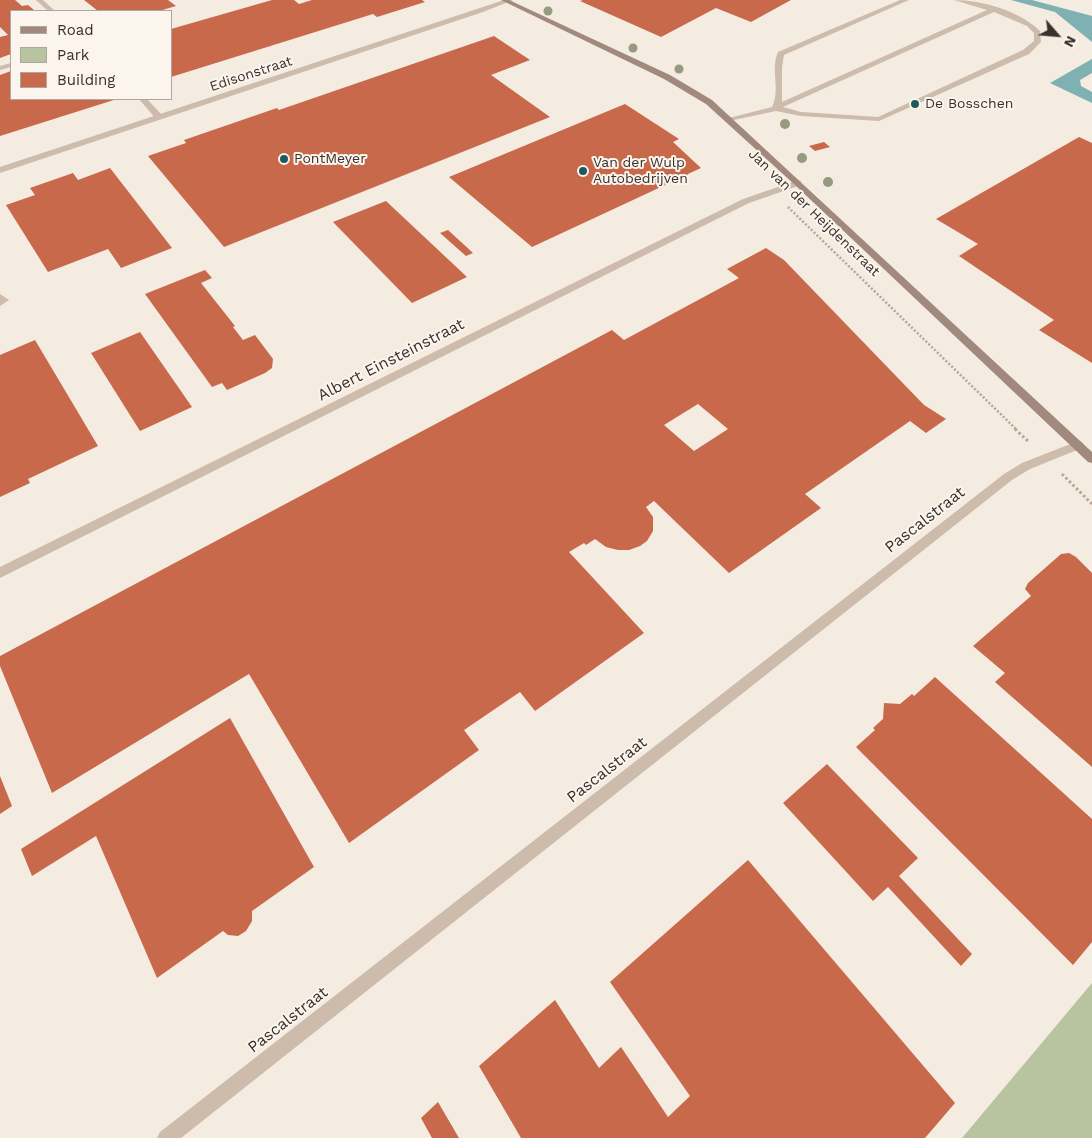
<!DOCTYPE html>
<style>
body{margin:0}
#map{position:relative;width:1092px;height:1138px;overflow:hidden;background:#f4ebe1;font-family:"Work Sans",sans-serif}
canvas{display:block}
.legend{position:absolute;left:10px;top:10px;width:162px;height:90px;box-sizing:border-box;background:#fbf5ee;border:1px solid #aea6a0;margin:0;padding:6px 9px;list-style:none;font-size:15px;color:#3b302b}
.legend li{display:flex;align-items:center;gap:10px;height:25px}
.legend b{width:25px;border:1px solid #aea6a0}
.north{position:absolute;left:1032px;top:10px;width:50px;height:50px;-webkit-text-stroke:4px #fbf5ee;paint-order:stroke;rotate:117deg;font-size:14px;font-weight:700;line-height:20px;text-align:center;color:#3b302b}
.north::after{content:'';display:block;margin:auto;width:18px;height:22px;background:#3b302b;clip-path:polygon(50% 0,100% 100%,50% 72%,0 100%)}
</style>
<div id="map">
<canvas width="1092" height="1138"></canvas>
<ul class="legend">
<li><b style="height:6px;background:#a18a7d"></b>Road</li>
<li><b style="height:14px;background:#b8c4a0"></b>Park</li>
<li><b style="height:14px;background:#c8694b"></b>Building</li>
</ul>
<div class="north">N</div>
</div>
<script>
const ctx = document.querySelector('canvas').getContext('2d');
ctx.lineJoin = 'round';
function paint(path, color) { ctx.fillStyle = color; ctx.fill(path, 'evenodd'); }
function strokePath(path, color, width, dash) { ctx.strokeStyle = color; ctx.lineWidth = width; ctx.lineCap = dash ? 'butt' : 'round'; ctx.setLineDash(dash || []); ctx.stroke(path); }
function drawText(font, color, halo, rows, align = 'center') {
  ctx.font = font + ' "Work Sans",sans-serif'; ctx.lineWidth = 4; ctx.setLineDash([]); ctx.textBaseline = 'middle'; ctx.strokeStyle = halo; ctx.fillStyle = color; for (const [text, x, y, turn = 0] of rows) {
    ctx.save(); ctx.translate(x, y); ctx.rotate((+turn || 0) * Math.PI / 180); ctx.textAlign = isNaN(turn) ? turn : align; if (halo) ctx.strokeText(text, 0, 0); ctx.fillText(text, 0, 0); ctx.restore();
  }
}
const green = new Path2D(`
 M1092,983V1138H962Z`);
const water = new Path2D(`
 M1011,0H1032L1092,16V42L1055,12Z
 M1092,59V73L1080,80L1081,86L1092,92V103L1050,83Z`);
const building = new Path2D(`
 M0,0H15L22,6L28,5L34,10L11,11V54L0,58V37L8,35L0,27Z
 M84,0H168L176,6L159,11H98Z
 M272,0H294L299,4L312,0H422L425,2L377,17L373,14L171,77V29Z
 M583,0H791L751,22L716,8L661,37L580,1Z
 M494,36L530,60L491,75L550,117L224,247L148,156L186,143L184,140L277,108L279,110Z
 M11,71V99H117L0,136V75Z
 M625,104L679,139L673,142L701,168L688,174L683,182L676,180L532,247L449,177Z
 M1079,137L1092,143V363L1039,330L1054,320L959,256L978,244L936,219Z
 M824,142L830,147L815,151L809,146Z
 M110,168L172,248L121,268L108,249L48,272L6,205L35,195L30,188L73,173L78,180Z
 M386,201L467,277L412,303L333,222Z
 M448,230L473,253L466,256L440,233Z
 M766,248L784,260L924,405L946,419L926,433L910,421L805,494L821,508L729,573L654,501L646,507L653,517V531L647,541L640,546L629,550H618L606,547L595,539L586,545L584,543L569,552L644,633L535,711L520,692L464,730L479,750L349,843L249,674L52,793L0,666V656L612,330L624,340L739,278L727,269ZM698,404L728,429L694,451L664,425Z
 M205,270L212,278L201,283L235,326L233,327L243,340L255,335L273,359L272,368L265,373L227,390L222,383L212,387L145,294Z
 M140,332L192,407L140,431L91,353Z
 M35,340L98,446L28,479L30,483L0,497V355Z
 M1069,553L1076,557L1092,573V767L995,682L1005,673L973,646L1031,596L1025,589L1028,583L1061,554Z
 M935,677L1092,819V942L1073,965L856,747L875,730L873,728L883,719L884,703L900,704L912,694L914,696Z
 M230,718L314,867L252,911V921L246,931L238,936L228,935L223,931L157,978L96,836L32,876L21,849Z
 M827,764L918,858L899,876L972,954L961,966L888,887L873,901L783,803Z
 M0,776L12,806L0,814Z
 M748,860L955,1103L925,1138H521L479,1066L555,1000L599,1068L621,1047L668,1117L690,1096L610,982Z
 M438,1102L459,1138H432L421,1118Z`);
const pathFar1 = new Path2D(`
 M788,207L1017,430`);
const path = new Path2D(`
 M1015,429L1029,442
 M1062,474L1092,504`);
const lane = new Path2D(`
 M36,0H43L55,11H48Z
 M900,0H909L784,55L782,67V102L987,10L954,0C982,0 1020,11 1040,31L1041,42L1029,54L879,121L801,116L776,111L729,121L725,119L772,107C781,90 770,70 778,52ZM994,12L1027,26L1034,33V41L1023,50L878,117L801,112L783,107Z
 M11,63V67L0,70V66Z
 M139,99H147L162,115V119H156Z
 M0,294L9,300L0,306Z`);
const street = new Path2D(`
 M504,0H513L483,12L0,173V167Z
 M798,180L801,181V185L749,203L0,578V567L743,199Z
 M1078,441L1082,442L1084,445L1082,448L1030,469L1012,480L181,1138H157L160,1132L1004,474L1022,463Z`);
const secondary = new Path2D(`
 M501,0H509L670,75L712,100L1092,452V463L1088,462L795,185L706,104L664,79Z`);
const trees = [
 [548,11,4.5],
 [633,48,4.5],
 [679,69,4.5],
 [785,124,5],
 [802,158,5],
 [828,182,5]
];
const markers = [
 [915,104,5,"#1f5a5e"],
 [284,159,5,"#1f5a5e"],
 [583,171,5,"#1f5a5e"]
];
const farStreetnames = [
 ["Edisonstraat",251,74,-18],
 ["Jan van der Heijdenstraat",814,213,44]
];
const farPoinames = [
 ["De Bosschen",925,104],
 ["PontMeyer",294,159],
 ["Van der Wulp",593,163],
 ["Autobedrijven",593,179]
];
const streetNames = [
 ["Albert Einsteinstraat",391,360,-27],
 ["Pascalstraat",925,520,-38],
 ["Pascalstraat",607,770,-38],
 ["Pascalstraat",288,1020,-38]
];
paint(green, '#b8c4a0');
paint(water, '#7fb0b2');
paint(building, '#c8694b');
strokePath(pathFar1, '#b9a596', 2.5, [2, 2]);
strokePath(path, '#b9a596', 3, [2.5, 2.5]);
paint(lane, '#cdbbac');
paint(street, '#cdbbac');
paint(secondary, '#a18a7d');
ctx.fillStyle = '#969b7f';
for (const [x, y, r] of trees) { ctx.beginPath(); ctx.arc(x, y, r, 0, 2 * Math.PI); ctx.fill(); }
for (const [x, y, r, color] of markers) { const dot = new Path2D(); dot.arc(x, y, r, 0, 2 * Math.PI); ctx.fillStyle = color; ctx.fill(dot); strokePath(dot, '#fbf5ee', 2); }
drawText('14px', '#3b302b', '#fbf5ee', farStreetnames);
drawText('14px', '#3b302b', '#fbf5ee', farPoinames, 'left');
drawText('16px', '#3b302b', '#fbf5ee', streetNames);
</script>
